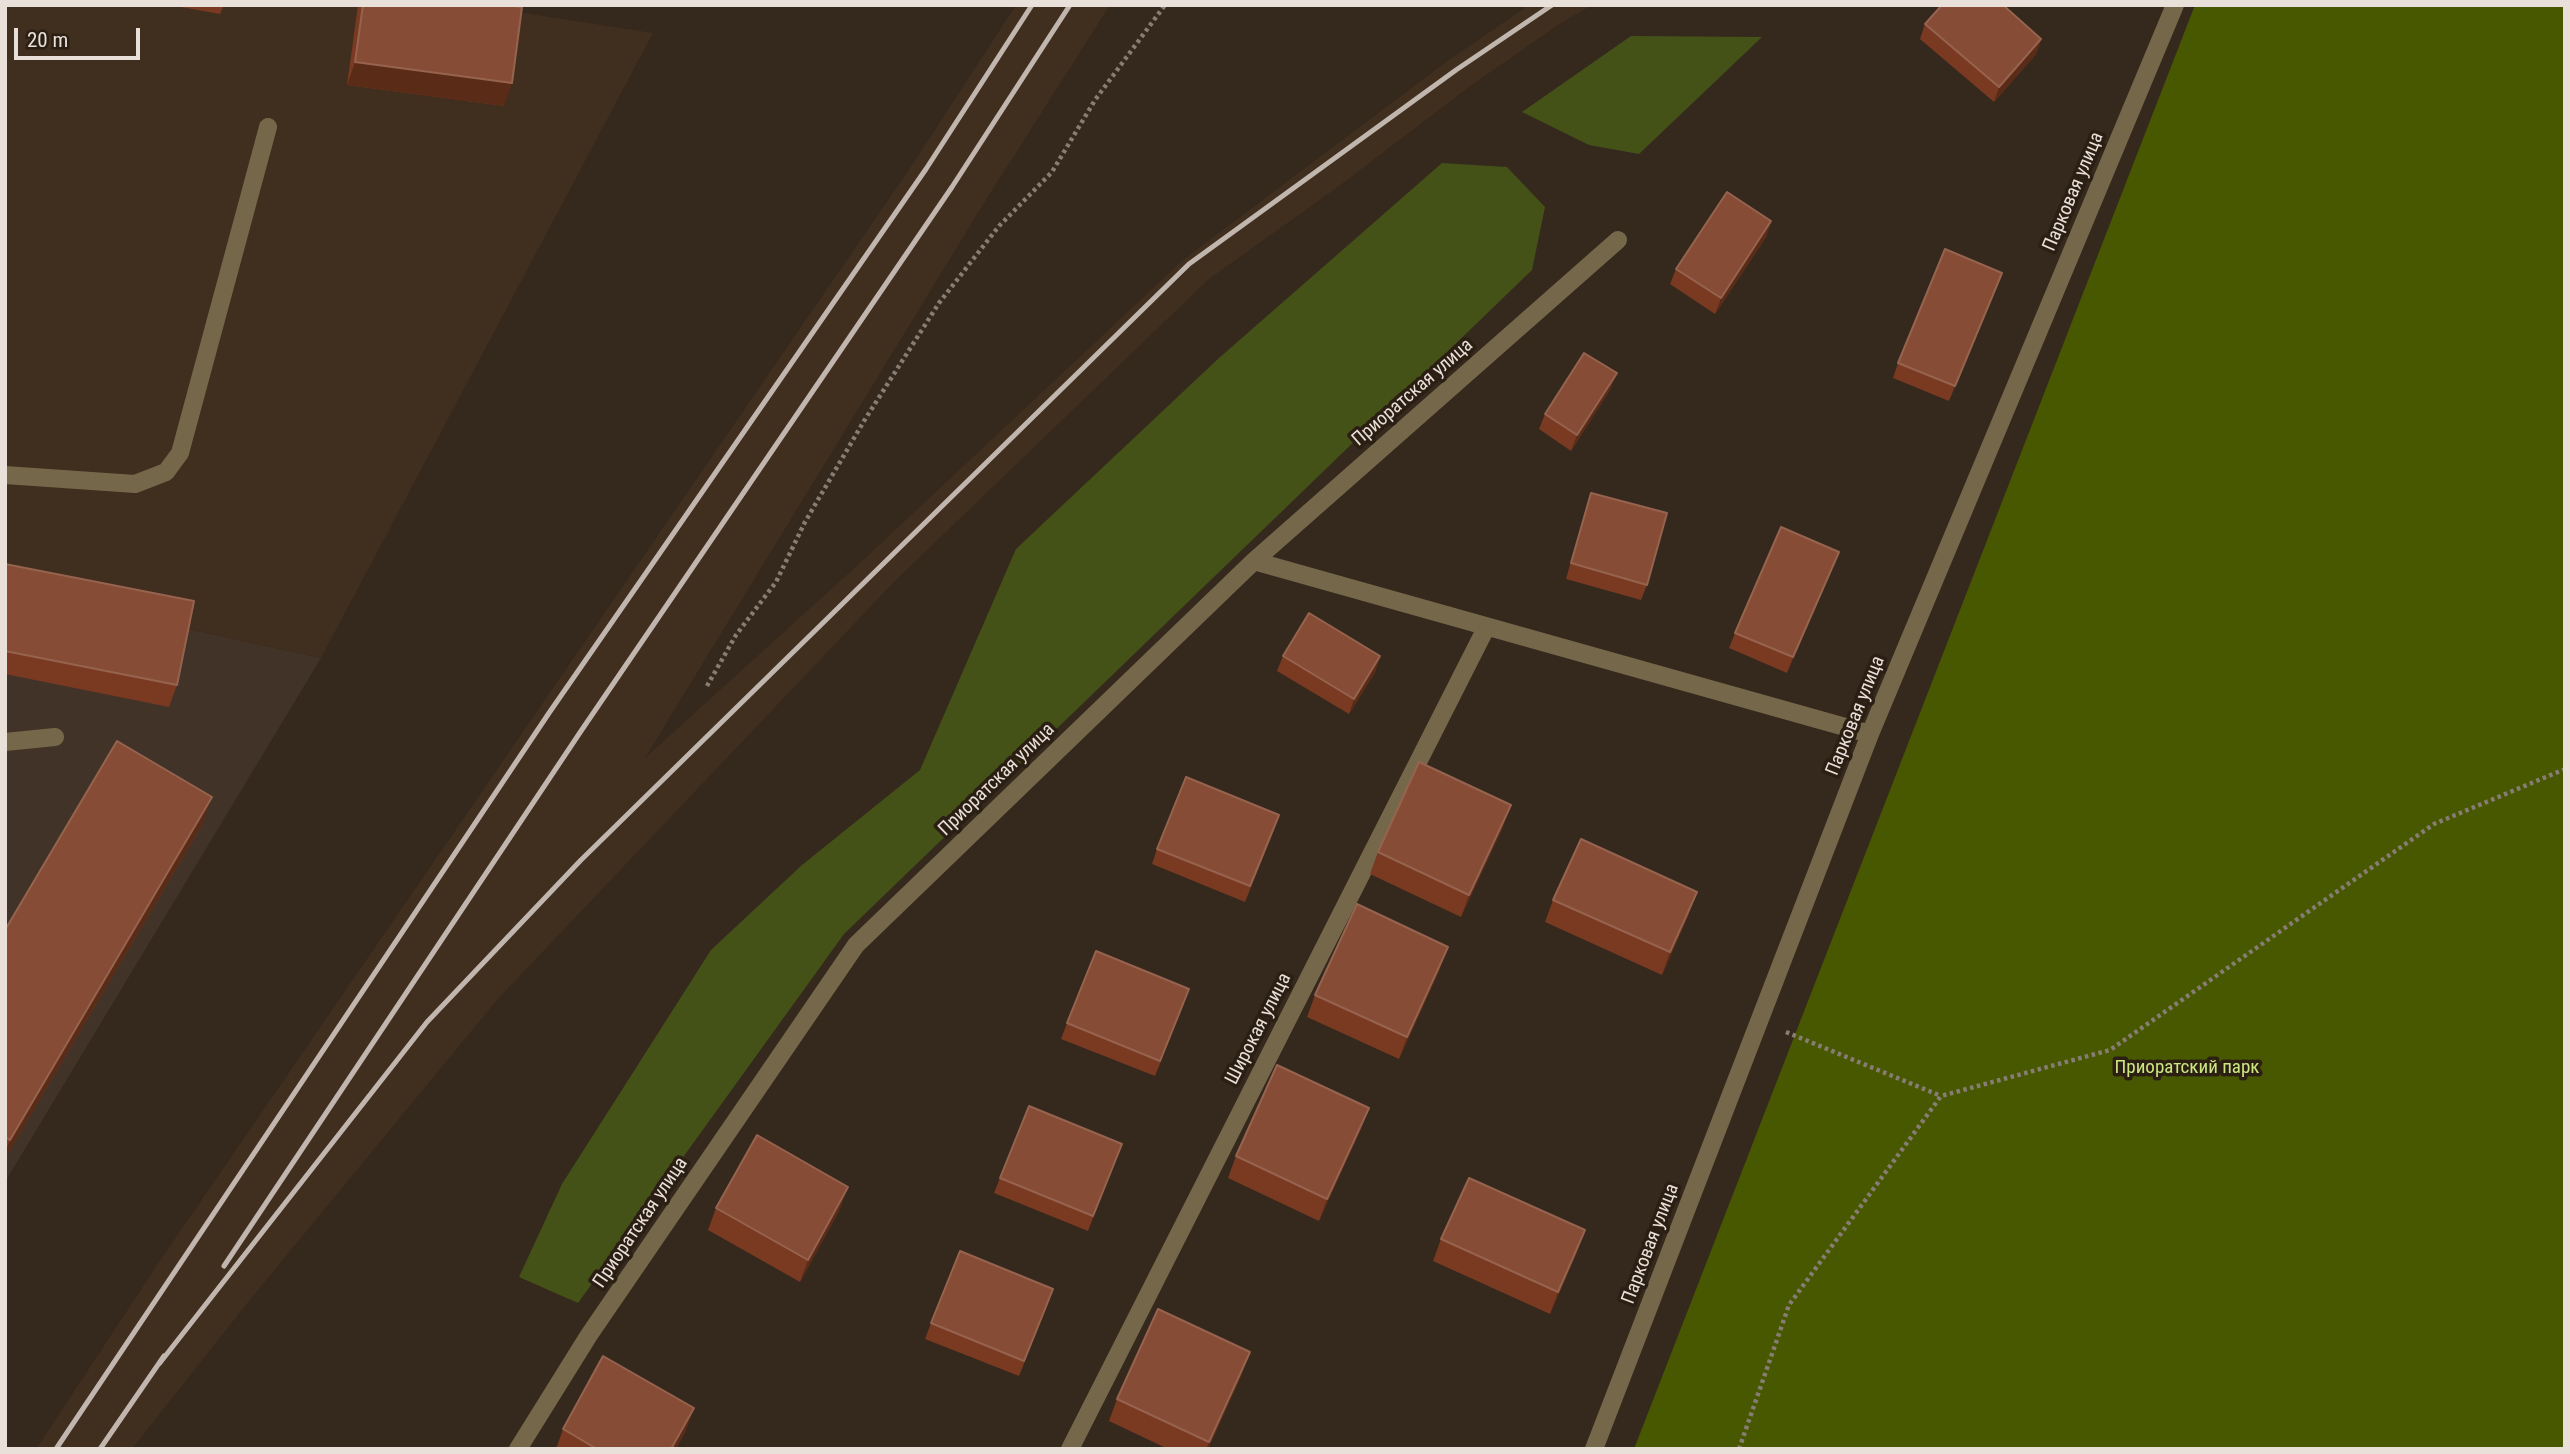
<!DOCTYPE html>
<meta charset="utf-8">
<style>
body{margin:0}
#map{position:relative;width:2570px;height:1454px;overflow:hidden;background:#35281d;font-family:"Roboto Condensed",sans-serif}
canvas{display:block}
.frame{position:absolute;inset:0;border:7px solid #e9e0d9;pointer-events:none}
.scale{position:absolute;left:14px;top:28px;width:126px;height:32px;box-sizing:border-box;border:4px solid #e9e0d9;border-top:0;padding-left:9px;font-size:21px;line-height:24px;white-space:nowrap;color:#e9e0d9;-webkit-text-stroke:5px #2b1e13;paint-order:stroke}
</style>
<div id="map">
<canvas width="2570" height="1454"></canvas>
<div class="frame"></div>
<div class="scale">20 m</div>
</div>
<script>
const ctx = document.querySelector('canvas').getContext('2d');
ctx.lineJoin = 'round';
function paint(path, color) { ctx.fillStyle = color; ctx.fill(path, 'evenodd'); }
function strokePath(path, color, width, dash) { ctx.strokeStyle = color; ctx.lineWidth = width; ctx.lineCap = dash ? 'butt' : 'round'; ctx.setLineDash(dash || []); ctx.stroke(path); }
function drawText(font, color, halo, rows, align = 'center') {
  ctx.font = font + ' "Roboto Condensed",sans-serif'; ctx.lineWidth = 7; ctx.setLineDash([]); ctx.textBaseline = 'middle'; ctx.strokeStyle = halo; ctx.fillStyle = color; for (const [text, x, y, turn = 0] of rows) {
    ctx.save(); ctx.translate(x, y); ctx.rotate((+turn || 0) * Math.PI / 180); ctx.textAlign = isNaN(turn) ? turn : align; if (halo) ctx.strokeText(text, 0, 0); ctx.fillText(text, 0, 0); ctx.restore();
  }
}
const commercial = new Path2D(`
 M5,589L321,658L5,1182Z`);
const built = new Path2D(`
 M5,5H473L653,33L321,658L5,589Z
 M1016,5H1110L984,203L645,758L862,561L1183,260L1446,62L1529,5H1592L1561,23L1469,87L1342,184L1209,279L894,582L497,1000L249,1301L132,1449H36L161,1259L910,168Z`);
const green = new Path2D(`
 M1631,36L1762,37L1639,154L1589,145L1522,112Z
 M1442,163L1507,167L1545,207L1532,270L844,934L578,1303L519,1277L562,1184L711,950L802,865L920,770L1016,549L1219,358Z`);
const forest = new Path2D(`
 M2195,5H2565V1449H1634Z`);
const path = new Path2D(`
 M707,686L736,635L776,582L805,522L864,421L939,303L999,226L1052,172L1095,100L1165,5
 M1786,1032L1941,1096
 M1739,1449L1789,1305L1941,1096L2110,1050L2434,824L2565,769`);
const lane = new Path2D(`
 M5,475L135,484L166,472L180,453L268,127
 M5,742L55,737`);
const street = new Path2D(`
 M1254,561L1870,734
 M518,1449L589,1335L856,945L1254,561L1618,240
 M1070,1449L1486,628
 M1594,1449L1870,734L2175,5`);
const rail = new Path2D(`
 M224,1266L581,731L952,187L1070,5
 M159,1364L427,1022L581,860L1189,264L1456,70L1552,5
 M56,1449L549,713L926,169L1032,5
 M100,1449L164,1356`);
const wall = new Path2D(`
 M170,5H224L220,14Z
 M358,5H506L504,106L347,85Z
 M1925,24L2041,39L2036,54L1994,102L1920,39Z
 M1771,221L1766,237L1715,314L1670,284L1676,269Z
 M1996,288L1949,401L1893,378L1898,363Z
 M1611,388L1571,451L1539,429L1545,414Z
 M1591,493L1647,585L1641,600L1566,579L1586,508Z
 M1839,552L1787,673L1729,648L1735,633Z
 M5,564L177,685L169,707L5,674Z
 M1283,656H1380L1375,672L1349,714L1277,671Z
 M202,825L5,1158V930Z
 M1503,827L1461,917L1370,874L1378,852Z
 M1274,830L1245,902L1152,864L1157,849Z
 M1553,900L1689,914L1662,975L1545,922Z
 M1440,969L1399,1059L1307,1017L1315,995Z
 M1184,1004L1155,1076L1061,1039L1067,1023Z
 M1369,1108L1360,1131L1319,1221L1228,1178L1236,1156Z
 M1116,1159L1088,1231L994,1193L1000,1178Z
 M716,1208L840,1209L800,1282L708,1230Z
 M1441,1239L1577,1252L1550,1314L1433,1261Z
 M1048,1304L1019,1376L925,1339L931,1323Z
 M1242,1374L1208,1449H1168L1109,1421L1117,1399Z
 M563,1429L686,1430L676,1449H556Z`);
const shadedWall = new Path2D(`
 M2041,39L2036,54L1994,102L1999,87Z
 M355,62L512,83L504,106L347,85Z
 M1771,221L1766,237L1715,314L1721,298Z
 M1617,373L1611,388L1571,451L1577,435Z
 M1839,552L1833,567L1787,673L1793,657Z
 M1380,656L1375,672L1349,714L1354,699Z
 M212,797L202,825L5,1158V1152L10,1140Z
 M1511,805L1503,827L1461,917L1469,895Z
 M1697,892L1689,914L1662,975L1670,952Z
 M1448,947L1440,969L1399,1059L1407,1037Z
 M1369,1108L1360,1131L1319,1221L1327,1199Z
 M848,1187L840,1209L800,1282L808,1260Z
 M1585,1230L1577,1252L1550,1314L1558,1292Z
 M1250,1352L1242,1374L1208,1449H1206Z
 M694,1408L686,1430L676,1449H671Z`);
const building = new Path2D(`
 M363,5H506L522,7L512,83L355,62Z
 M1942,5H2003L2041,39L1999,87L1925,24Z
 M1727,192L1771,221L1721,298L1676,269Z
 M1945,249L2002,273L1955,386L1898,363Z
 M1584,353L1617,373L1577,435L1545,414Z
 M1591,493L1667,513L1647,585L1571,563Z
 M1781,527L1839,552L1793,657L1735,633Z
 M5,564L194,601L177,685L5,651Z
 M1309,613L1380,656L1354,699L1283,656Z
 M117,741L212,797L10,1140L5,1137V930Z
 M1419,762L1511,805L1469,895L1378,852Z
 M1186,777L1279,815L1250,886L1157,849Z
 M1581,839L1697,892L1670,952L1553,900Z
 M1357,904L1448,947L1407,1037L1315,995Z
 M1096,951L1189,989L1160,1061L1067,1023Z
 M1277,1065L1369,1108L1327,1199L1236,1156Z
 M1029,1106L1122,1144L1093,1216L1000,1178Z
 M757,1135L848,1187L808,1260L716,1208Z
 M1469,1178L1585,1230L1558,1292L1441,1239Z
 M960,1251L1053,1289L1024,1361L931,1323Z
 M1158,1309L1250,1352L1209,1442L1117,1399Z
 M603,1356L694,1408L671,1449H597L563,1429Z`);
const streetNames = [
 ["Парковая улица",2074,192,-67],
 ["Приоратская улица",1413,393,-41],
 ["Парковая улица",1856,716,-68],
 ["Приоратская улица",997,780,-44],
 ["Широкая улица",1259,1029,-63],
 ["Приоратская улица",641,1223,-56],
 ["Парковая улица",1651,1244,-69]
];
const parkNames = [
 ["Приоратский парк",2187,1068]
];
paint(commercial, '#413327');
paint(built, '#402e1e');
paint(green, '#445218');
paint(forest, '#475800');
strokePath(path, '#887d74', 4.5, [3.5, 3.5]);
strokePath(lane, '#75684a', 18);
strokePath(street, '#75684a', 18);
strokePath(rail, '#c0b6ae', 5);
paint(wall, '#7a3a22');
paint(shadedWall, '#5a2c18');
paint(building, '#864c35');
strokePath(building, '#96634f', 2);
drawText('19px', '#e9e0d9', '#2b1e13', streetNames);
drawText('19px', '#cce880', '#2b1e13', parkNames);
</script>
